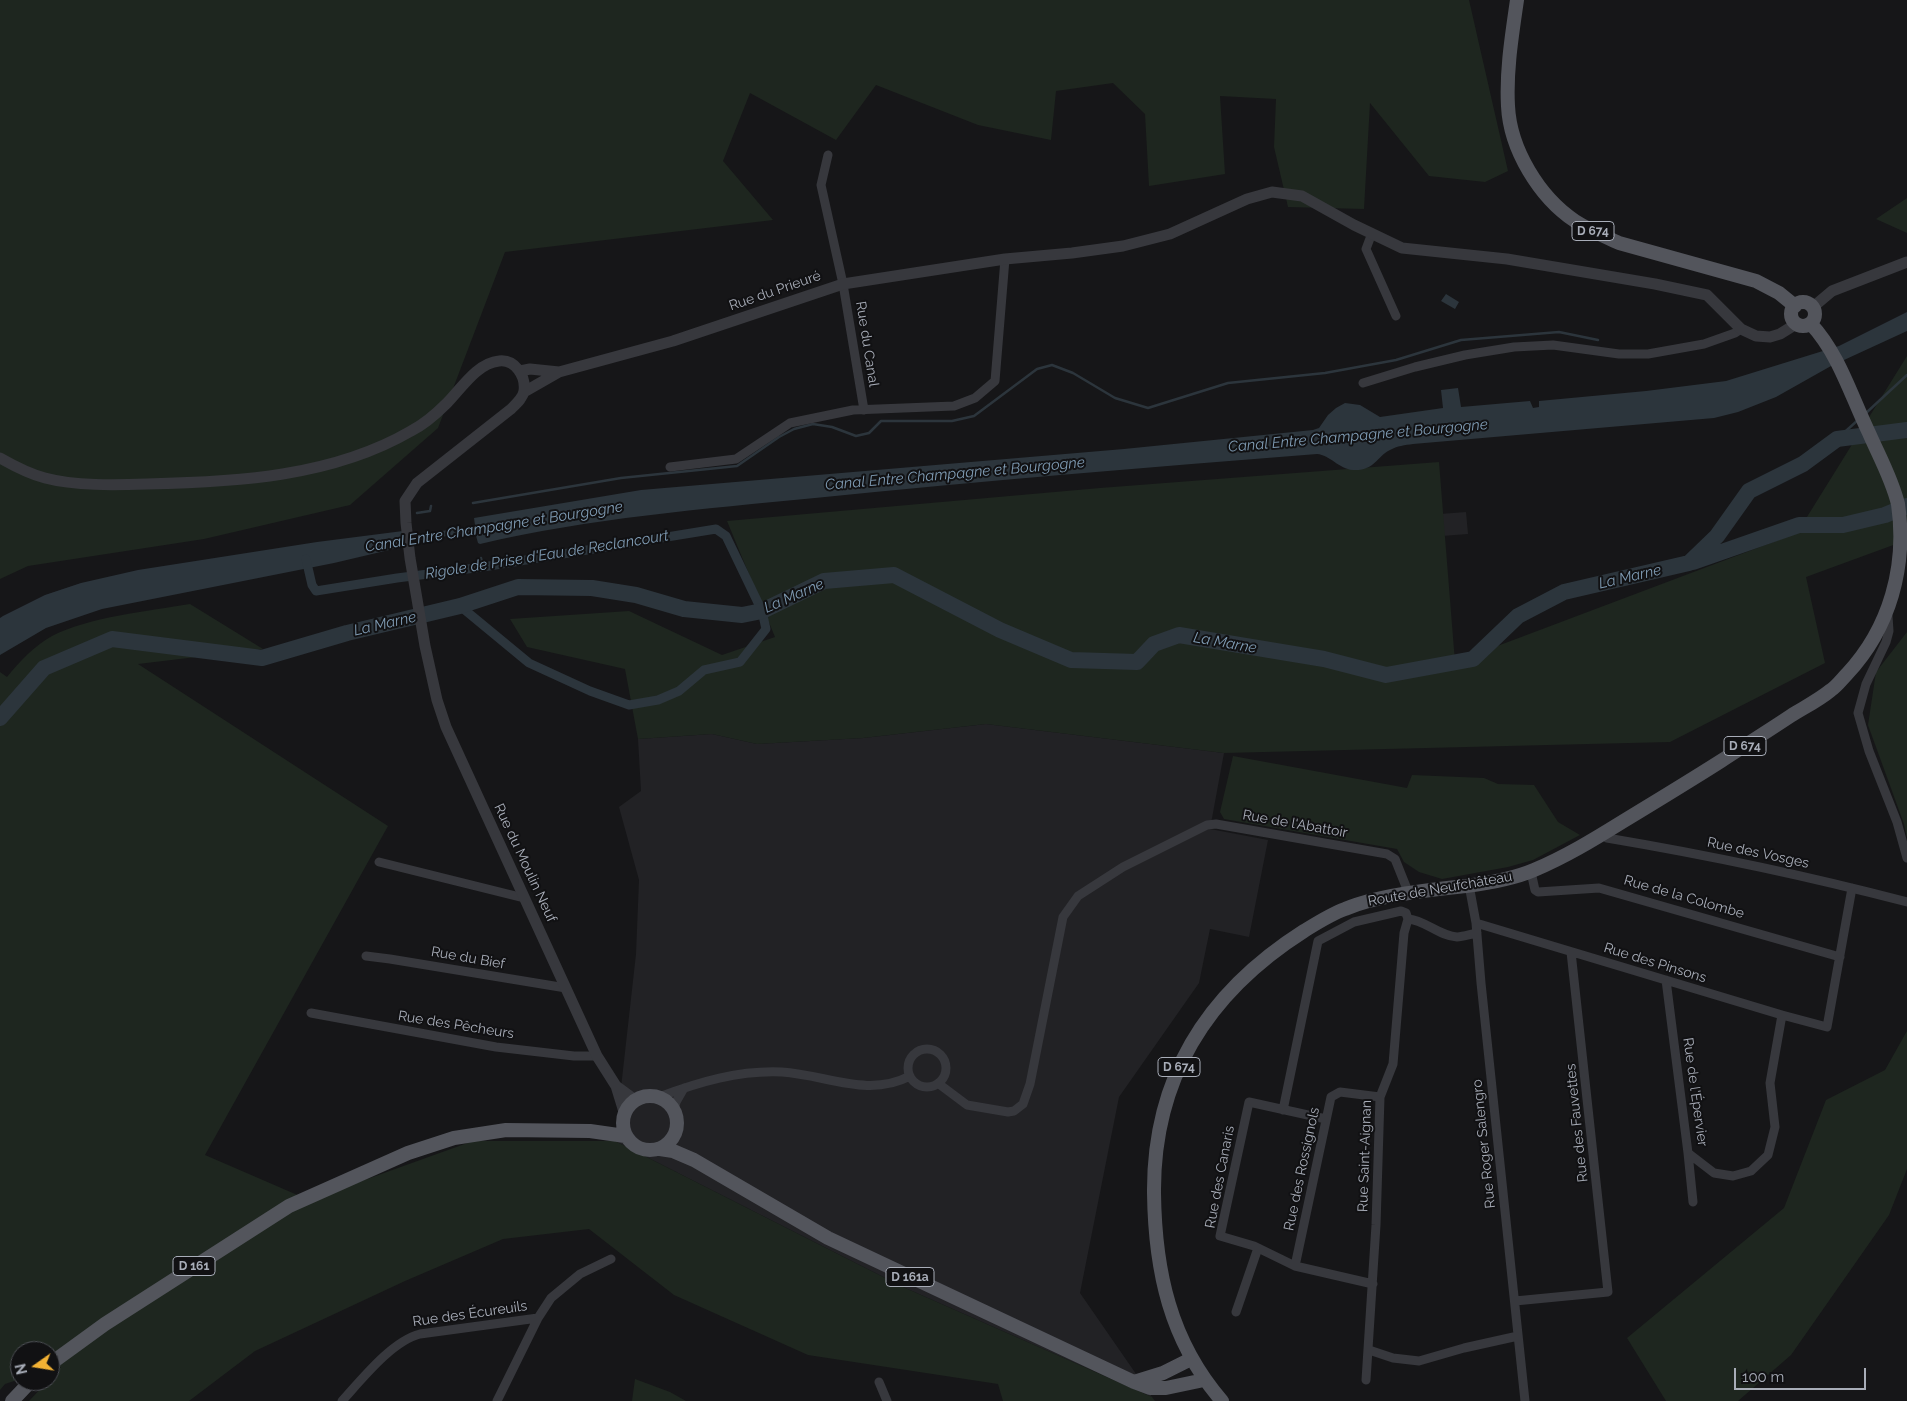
<!DOCTYPE html>
<meta charset="utf-8">
<style>
body{margin:0}
#map{position:relative;width:1907px;height:1401px;overflow:hidden;background:#161618;font-family:Raleway,sans-serif}
canvas{display:block}
.north{position:absolute;left:10px;top:1341px;width:50px;height:50px;box-sizing:border-box;background:#111113;border:1px solid #4d4f55;border-radius:50%;rotate:257deg;font-size:14px;font-weight:700;line-height:20px;text-align:center;color:#a8adb8}
.north::after{content:'';display:block;margin:auto;width:18px;height:22px;background:#f2b134;clip-path:polygon(50% 0,100% 100%,50% 72%,0 100%)}
.scale{position:absolute;left:1734px;top:1368px;width:132px;height:22px;box-sizing:border-box;border:2px solid #a8adb8;border-top:0;padding-left:6px;font-size:15px;line-height:18px;white-space:nowrap;color:#a8adb8;-webkit-text-stroke:4px #111113;paint-order:stroke}
</style>
<div id="map">
<canvas width="1907" height="1401"></canvas>
<div class="north">N</div>
<div class="scale">100 m</div>
</div>
<script>
const ctx = document.querySelector('canvas').getContext('2d');
ctx.lineJoin = 'round';
function paint(path, color) { ctx.fillStyle = color; ctx.fill(path, 'evenodd'); }
function strokePath(path, color, width, dash) { ctx.strokeStyle = color; ctx.lineWidth = width; ctx.lineCap = dash ? 'butt' : 'round'; ctx.setLineDash(dash || []); ctx.stroke(path); }
function drawText(font, color, halo, rows, align = 'center') {
  ctx.font = font + ' Raleway,sans-serif'; ctx.lineWidth = 4; ctx.setLineDash([]); ctx.textBaseline = 'middle'; ctx.strokeStyle = halo; ctx.fillStyle = color; for (const [text, x, y, turn = 0] of rows) {
    ctx.save(); ctx.translate(x, y); ctx.rotate((+turn || 0) * Math.PI / 180); ctx.textAlign = isNaN(turn) ? turn : align; if (halo) ctx.strokeText(text, 0, 0); ctx.fillText(text, 0, 0); ctx.restore();
  }
}
const built = new Path2D(`
 M1466,512L1468,534L1442,536L1440,514Z
 M986,724L1224,753L1210,829L1268,840L1249,937L1210,929L1199,983L1119,1097L1080,1293L1152,1397L903,1287L615,1141L636,954L639,880L619,807L641,791L638,739L712,734L757,744L863,738Z`);
const green = new Path2D(`
 M0,0H1469L1508,171L1485,182L1429,176L1370,103L1364,209L1288,207L1274,147L1276,99L1220,96L1225,174L1149,186L1145,114L1113,83L1056,91L1051,140L978,125L876,85L836,140L750,93L723,161L773,220L505,252L438,428L350,505L204,539L28,566L0,579Z
 M1907,198V233L1876,219Z
 M1907,356V540L1806,577L1825,663L1670,742L1224,753L986,724L863,738L757,744L712,734L638,739L625,669L527,647L510,619L629,611L722,655L775,637L727,521L1100,488L1439,462L1455,662L1797,533Z
 M190,604L263,649L138,664L388,826L205,1155L309,1200L473,1141H615L903,1287L1152,1397L1155,1401H1003L998,1384L808,1355L674,1295L589,1229L503,1239L405,1281L255,1351L189,1401H29L48,1381H50V1378L61,1367L50,1370V1351H20V1379L5,1384L0,1390V672L7,677C20,661 34,646 52,636C89,617 149,611 190,604Z
 M1907,632V838L1904,824L1868,725L1876,672Z
 M1233,756L1407,788L1412,775L1484,778L1498,784L1534,785L1558,822L1580,835L1533,860L1508,867L1442,879L1419,872L1404,862L1397,849L1224,819L1220,812Z
 M1907,1031V1169L1889,1215L1791,1355L1738,1401H1666L1627,1338L1784,1208L1826,1100L1885,1070Z
 M635,1379L670,1392L686,1401H632Z`);
const water = new Path2D(`
 M1446,294L1459,302L1455,309L1441,301Z
 M1907,312V331L1831,366L1776,397L1738,412L1714,418L1413,444C1405,445 1397,446 1390,450C1376,457 1375,471 1353,470C1339,469 1330,455 1317,454C1150,467 982,481 815,498C703,509 590,518 480,544L478,543L475,532L406,542V546L334,563L102,609L46,628L0,655V618L3,616L45,595L81,583L138,570L317,542L403,531L406,536L470,527L475,525L474,518L641,490L1124,449L1313,430L1319,428L1328,415L1336,408L1345,403L1360,405L1380,417L1443,408L1441,390L1458,388L1461,407L1530,401L1533,408L1539,407V401L1646,391L1726,381L1839,346Z`);
const stream = new Path2D(`
 M1866,413L1907,375
 M1837,439L1858,420
 M473,503L621,478L737,466L779,437L794,429L813,424L832,427L856,436L869,433L881,421H952L974,416L1037,369L1052,365L1073,373L1115,398L1148,408L1228,383L1325,373L1396,360L1461,340L1559,332L1598,340
 M417,513L430,511L431,506
 M481,558L483,567`);
const canal = new Path2D(`
 M306,559L312,585L316,591L397,578L483,567L716,529L726,536L762,611L766,629L740,662L704,670L679,691L658,700L629,705L590,691L529,663L460,606`);
const river = new Path2D(`
 M1693,562L1799,525H1843L1885,515L1907,506
 M0,718L44,668L112,639L262,658L347,633L460,606L518,587L592,588L636,595L684,609L742,615L762,611L824,581L894,575L1000,630L1071,660L1137,662L1154,644L1179,635L1324,659L1386,675L1473,659L1518,616L1564,592L1689,563L1717,536L1749,491L1803,464L1837,439L1907,430`);
const minor = new Path2D(`
 M828,155L821,185L843,284L864,410
 M1372,233L1366,249L1396,316
 M1363,383L1415,367L1465,355L1514,347L1553,345L1619,354H1648L1704,344L1735,333L1741,329
 M670,467L736,459L790,423L853,410L954,406L975,398L995,381L1005,259
 M1888,616L1889,631L1886,642L1866,684L1858,713L1869,751L1897,822L1907,858
 M1604,834L1607,838C1708,855 1808,876 1907,902
 M379,862L524,898
 M1531,872L1535,890L1538,892L1599,888L1840,957
 M1469,885L1476,923L1481,983L1525,1401
 M1476,923L1782,1015L1827,1027L1852,888
 M366,956L390,959L566,988
 M1666,980L1688,1153L1714,1173L1733,1176L1751,1171L1768,1155L1775,1127L1770,1083L1782,1015
 M311,1013L496,1047L574,1056H597
 M908 1068a19 19 0 1 1 38 0a19 19 0 1 1-38 0Z
 M939,1084L967,1105L1008,1112L1014,1111L1023,1104L1030,1084L1063,917L1078,896L1123,867L1207,825L1216,824L1387,854L1395,859L1409,894
 M659,1097C699,1082 739,1070 782,1072C827,1075 868,1098 910,1076
 M1283,1110L1318,941L1354,922L1401,911L1406,913L1408,919
 M674,1111L676,1102L684,1088
 M1326,1119L1249,1102L1220,1236L1254,1246L1295,1266L1373,1284
 M1688,1153L1693,1202
 M1295,1266L1331,1097L1340,1092L1380,1097
 M1515,1301L1608,1292L1571,952
 M1236,1312L1258,1248
 M1369,1350L1393,1358L1419,1361L1464,1348L1518,1336
 M1366,1380L1376,1225L1380,1097L1393,1064L1404,933L1408,919C1425,920 1439,936 1457,937C1463,937 1471,934 1477,933
 M879,1382L887,1401
 M342,1401C362,1379 392,1341 420,1334L538,1318
 M497,1401L538,1318L551,1298L580,1274L611,1259`);
const tertiary = new Path2D(`
 M1813,307L1832,291L1907,262
 M520,371L530,369L559,372
 M524,392L559,372L673,341L843,284L1005,259L1072,253L1123,246L1170,234L1247,199L1272,192L1302,196L1354,225L1402,248L1507,259L1655,284L1707,295L1741,329L1756,336L1770,337L1780,334L1796,324
 M0,458C14,466 29,474 45,478C75,486 115,485 147,484C236,482 332,477 411,431C425,424 436,414 447,403C461,389 477,363 499,361C515,359 526,376 524,391C523,398 516,404 511,409L417,483L405,501L406,523L410,558L425,646L437,700L446,727L597,1056L616,1086L624,1112
 M616,1086L635,1100`);
const primary = new Path2D(`
 M1517,0C1512,35 1506,71 1508,106C1510,149 1539,197 1575,221C1589,230 1604,236 1619,243L1756,281L1779,293L1795,306
 M1791 314a12 12 0 1 1 24 0a12 12 0 1 1-24 0Z
 M623 1123a27 27 0 1 1 54 0a27 27 0 1 1-54 0Z
 M660,1149L673,1151L694,1160L828,1238L1134,1382L1150,1388H1166L1204,1380
 M50,1364L105,1324L289,1206L408,1153L454,1138L506,1130L590,1131L625,1136
 M1134,1382L1163,1373L1191,1359
 M12,1401L31,1381
 M1222,1401C1170,1341 1155,1271 1154,1193C1153,1077 1208,992 1304,931C1317,923 1331,914 1345,909C1378,895 1430,890 1466,886C1489,883 1513,879 1534,870C1565,857 1593,840 1622,822C1655,802 1688,782 1721,761C1744,746 1768,731 1792,715C1805,707 1819,700 1831,690C1837,686 1842,679 1847,674C1890,628 1907,566 1898,504C1892,479 1879,456 1869,433C1851,396 1839,354 1811,324`);
const shields = [
 [1593,231,42],
 [1745,746,42],
 [1179,1067,42],
 [194,1266,42],
 [910,1277,48]
];
const shieldNames = [
 ["D 674",1593,231],
 ["D 674",1745,746],
 ["D 674",1179,1067],
 ["D 161",194,1266],
 ["D 161a",910,1277]
];
const streetNames = [
 ["Rue du Prieuré",775,291,-19],
 ["Rue du Canal",867,344,81],
 ["Rue de l'Abattoir",1295,824,10],
 ["Rue des Vosges",1758,853,12],
 ["Rue du Moulin Neuf",525,863,65],
 ["Route de Neufchâteau",1440,889,-10],
 ["Rue de la Colombe",1684,897,16],
 ["Rue du Bief",468,958,10],
 ["Rue des Pinsons",1655,963,17],
 ["Rue des Pêcheurs",456,1025,9],
 ["Rue de l'Épervier",1695,1092,82],
 ["Rue des Fauvettes",1577,1123,-96],
 ["Rue Roger Salengro",1484,1144,-96],
 ["Rue Saint-Aignan",1365,1156,-88],
 ["Rue des Rossignols",1302,1169,-78],
 ["Rue des Canaris",1220,1177,-79],
 ["Rue des Écureuils",470,1314,-8]
];
const waterNames = [
 ["Canal Entre Champagne et Bourgogne",1358,436,-5],
 ["Canal Entre Champagne et Bourgogne",955,474,-5],
 ["Canal Entre Champagne et Bourgogne",494,527,-9],
 ["Rigole de Prise d'Eau de Reclancourt",547,555,-9],
 ["La Marne",1630,577,-13],
 ["La Marne",794,596,-24],
 ["La Marne",385,624,-13],
 ["La Marne",1225,643,10]
];
paint(built, '#222225');
paint(green, '#1e261f');
paint(water, '#2c353c');
strokePath(stream, '#2c353c', 2.5);
strokePath(canal, '#2c353c', 9);
strokePath(river, '#2c353c', 16);
strokePath(minor, '#37383d', 9);
strokePath(tertiary, '#37383d', 11);
strokePath(primary, '#53555c', 14);
for (const [x, y, w] of shields) { const box = new Path2D(); box.roundRect(x - w / 2, y - 9.5, w, 19, 4); ctx.fillStyle = '#111113'; ctx.fill(box); strokePath(box, '#a8adb8', 1); }
drawText('bold 12px', '#a8adb8', null, shieldNames);
drawText('14px', '#a8adb8', '#111113', streetNames);
drawText('italic 15px', '#7f9bb3', '#111113', waterNames);
</script>
